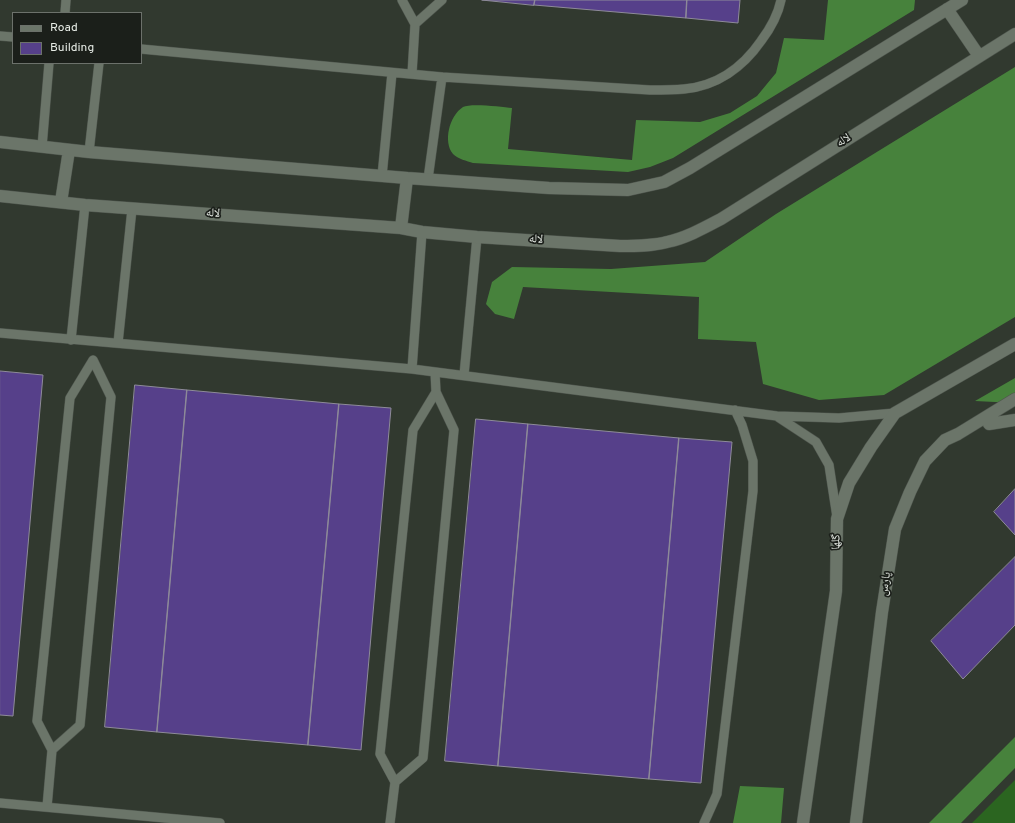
<!DOCTYPE html>
<meta charset="utf-8">
<style>
body{margin:0}
#map{position:relative;width:1015px;height:823px;overflow:hidden;background:#31392f;font-family:Overpass,sans-serif}
canvas{display:block}
.legend{position:absolute;left:12px;top:12px;width:130px;height:52px;box-sizing:border-box;background:#1b1f1a;border:1px solid #6c716b;margin:0;padding:5px 7px;list-style:none;font-size:12px;color:#e6ebe5}
.legend li{display:flex;align-items:center;gap:8px;height:20px}
.legend b{width:20px;border:1px solid #6c716b}
</style>
<div id="map">
<canvas width="1015" height="823"></canvas>
<ul class="legend">
<li><b style="height:5px;background:#6b7569"></b>Road</li>
<li><b style="height:11px;background:#56408a"></b>Building</li>
</ul>
</div>
<script>
const ctx = document.querySelector('canvas').getContext('2d');
ctx.lineJoin = 'round';
function paint(path, color) { ctx.fillStyle = color; ctx.fill(path, 'evenodd'); }
function strokePath(path, color, width, dash) { ctx.strokeStyle = color; ctx.lineWidth = width; ctx.lineCap = dash ? 'butt' : 'round'; ctx.setLineDash(dash || []); ctx.stroke(path); }
function drawText(font, color, halo, rows, align = 'center') {
  ctx.font = font + ' Overpass,"Noto Naskh Arabic",sans-serif'; ctx.lineWidth = 3.5; ctx.setLineDash([]); ctx.textBaseline = 'middle'; ctx.strokeStyle = halo; ctx.fillStyle = color; for (const [text, x, y, turn = 0] of rows) {
    ctx.save(); ctx.translate(x, y); ctx.rotate((+turn || 0) * Math.PI / 180); ctx.textAlign = isNaN(turn) ? turn : align; if (halo) ctx.strokeText(text, 0, 0); ctx.fillText(text, 0, 0); ctx.restore();
  }
}
const green = new Path2D(`
 M1015,780V823H972Z`);
const forest = new Path2D(`
 M828,0H915L914,10L673,158L650,167L628,172L473,163C467,161 458,159 453,154C443,142 449,116 463,107C471,103 502,107 512,108L508,149L632,160L636,120L700,122L730,113L757,96L771,79L776,73L784,38L824,40Z
 M1015,67V317L884,395L819,400L763,384L756,342L698,339L699,297L523,287L514,319L495,314L486,304L492,282L512,267L611,269L705,262L776,214Z
 M1015,378V403L975,401Z
 M1015,737V768L961,823H929Z
 M740,786L784,788L781,823H733Z`);
const building = new Path2D(`
 M482,0H535L534,5Z
 M535,0H687L686,18L534,5Z
 M687,0H740L738,23L686,18Z
 M0,371L43,375L13,716L0,715Z
 M135,385L187,390L157,732L105,727Z
 M187,390L339,404L308,745L157,732Z
 M339,404L391,408L361,750L308,745Z
 M476,419L528,424L498,766L445,761Z
 M528,424L679,438L649,779L498,766Z
 M679,438L732,442L701,783L649,779Z
 M1015,489V535L994,512Z
 M1015,557V625L963,679L931,641Z`);
const service = new Path2D(`
 M402,0L415,24L412,74
 M65,13L66,0
 M415,24L442,0
 M0,36L13,37
 M141,49L442,77L650,90C661,90 673,90 684,89C717,86 743,67 761,41C770,29 778,15 781,0
 M42,147L49,63
 M89,152L99,63
 M382,176L392,73
 M428,179L442,77
 M0,333L412,369L777,416L839,418L895,413
 M71,340L85,205
 M118,343L132,209
 M412,369L422,232
 M435,372L436,392
 M464,375L477,237
 M778,417L816,442L829,465L837,517
 M0,803L220,823
 M47,807L52,750L37,721L70,398L93,360L111,397L80,725L52,750
 M390,823L395,782L380,754L413,430L436,392L454,430L423,758L395,782
 M704,823L717,794L753,491V461L742,425L735,410`);
const tertiary = new Path2D(`
 M947,9L979,56
 M0,142L89,152L407,178L549,188L628,190L664,182L690,168L962,0
 M0,196L85,205L401,228L422,232L477,237L620,246C636,246 652,246 667,242C686,238 704,228 721,219L1015,34
 M61,202L69,150
 M401,228L407,178
 M989,424L1015,420
 M803,823L836,591L837,519L849,483L871,447L895,413L1015,344
 M856,823L882,612L895,529L910,492L925,461L945,440L958,434L1015,399`);
const streetNames = [
 ["لاله",844,141,-32],
 ["لاله",213,214,4],
 ["لاله",536,240,4],
 ["گلها",837,542,-89],
 ["پارس",886,584,-81]
];
paint(green, '#2b6520');
paint(forest, '#47823c');
paint(building, '#56408a');
strokePath(building, '#8e8b99', 1);
strokePath(service, '#4e554d', 10);
strokePath(tertiary, '#4e554d', 13);
strokePath(service, '#6b7569', 9);
strokePath(tertiary, '#6b7569', 12);
drawText('12px', '#e6ebe5', '#1b1f1a', streetNames);
</script>
